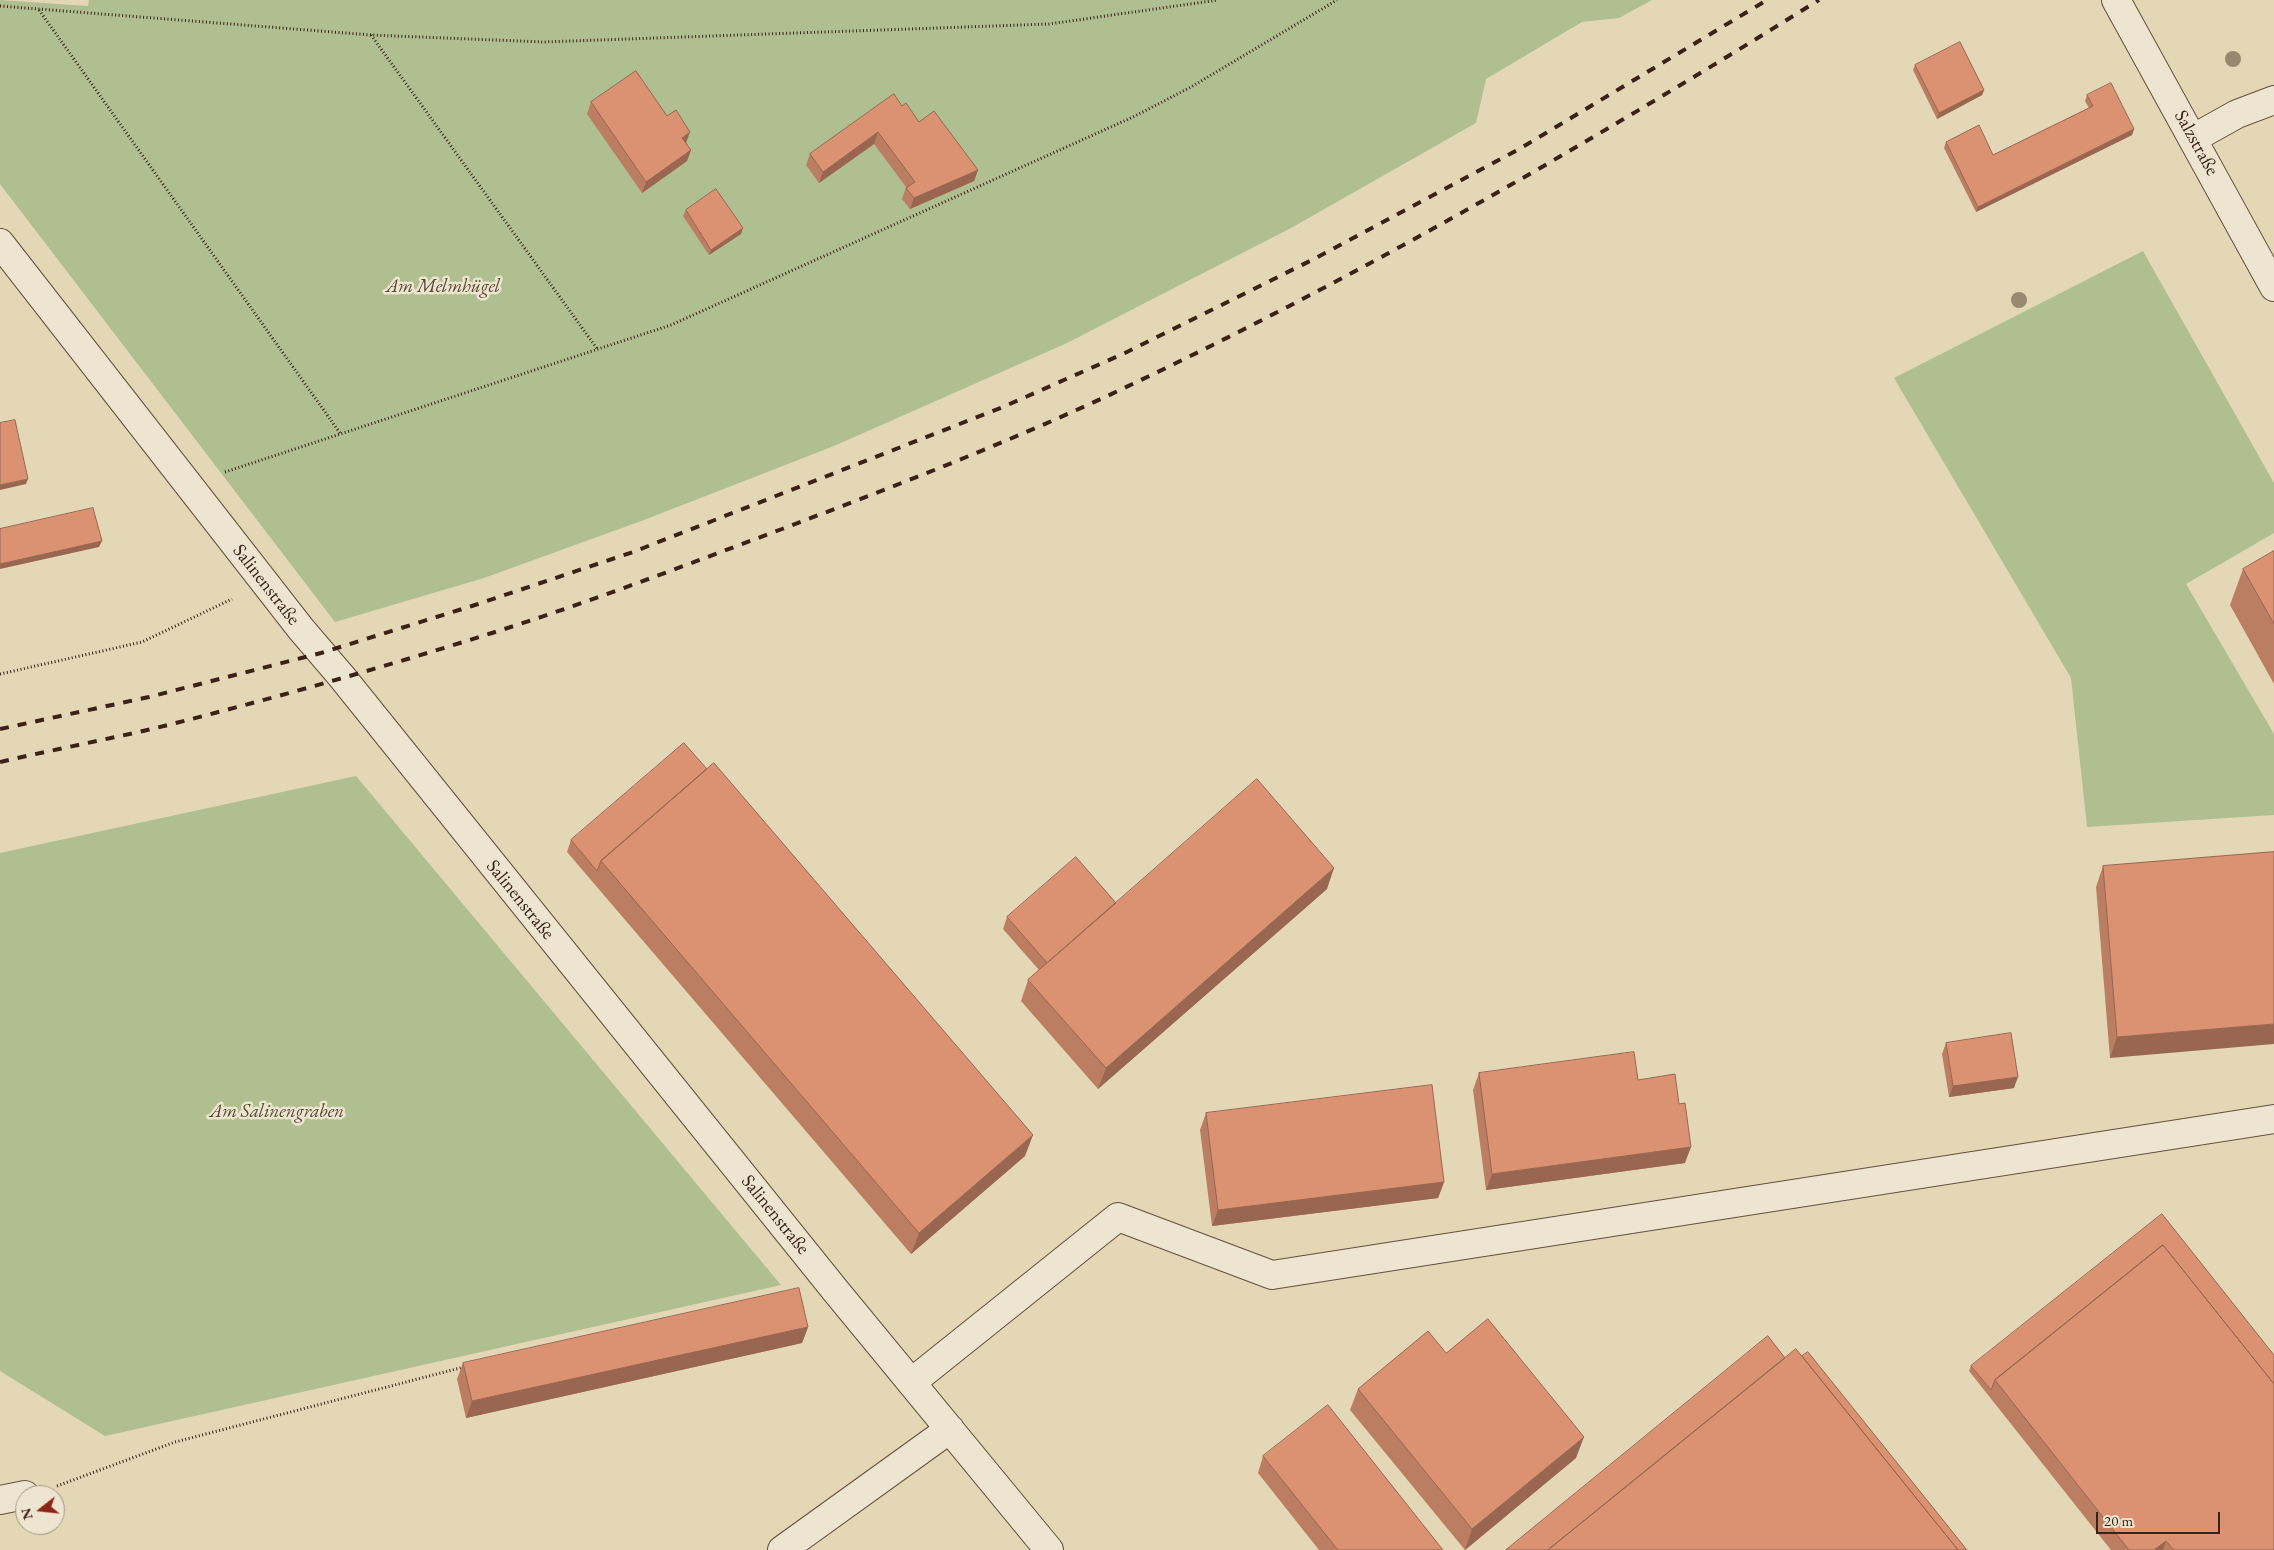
<!DOCTYPE html>
<meta charset="utf-8">
<style>
body{margin:0}
#map{position:relative;width:2274px;height:1550px;overflow:hidden;background:#e3d7b5;font-family:"EB Garamond",serif}
canvas{display:block}
.north{position:absolute;left:15px;top:1485px;width:50px;height:50px;box-sizing:border-box;background:#ede5cf;border:1px solid #a69786;border-radius:50%;rotate:254deg;font-size:14px;font-weight:700;line-height:20px;text-align:center;color:#3b2219}
.north::after{content:'';display:block;margin:auto;width:18px;height:22px;background:#8f2418;clip-path:polygon(50% 0,100% 100%,50% 72%,0 100%)}
.scale{position:absolute;left:2096px;top:1512px;width:124px;height:22px;box-sizing:border-box;border:2px solid #3b2219;border-top:0;padding-left:6px;font-size:15px;line-height:18px;white-space:nowrap;color:#3b2219;-webkit-text-stroke:4px #ede5cf;paint-order:stroke}
</style>
<div id="map">
<canvas width="2274" height="1550"></canvas>
<div class="north">N</div>
<div class="scale">20 m</div>
</div>
<script>
const ctx = document.querySelector('canvas').getContext('2d');
ctx.lineJoin = 'round';
function paint(path, color) { ctx.fillStyle = color; ctx.fill(path, 'evenodd'); }
function strokePath(path, color, width, dash) { ctx.strokeStyle = color; ctx.lineWidth = width; ctx.lineCap = dash ? 'butt' : 'round'; ctx.setLineDash(dash || []); ctx.stroke(path); }
function drawText(font, color, halo, rows, align = 'center') {
  ctx.font = font + ' "EB Garamond",serif'; ctx.lineWidth = 5; ctx.setLineDash([]); ctx.textBaseline = 'middle'; ctx.strokeStyle = halo; ctx.fillStyle = color; for (const [text, x, y, turn = 0] of rows) {
    ctx.save(); ctx.translate(x, y); ctx.rotate((+turn || 0) * Math.PI / 180); ctx.textAlign = isNaN(turn) ? turn : align; if (halo) ctx.strokeText(text, 0, 0); ctx.fillText(text, 0, 0); ctx.restore();
  }
}
const green = new Path2D(`
 M0,0L88,6L89,0H1652L1619,18L1582,22L1486,79L1476,123L1291,228L1067,343L834,446L644,520L484,578L335,622L0,184Z
 M2143,251L2274,483V533L2186,584L2274,734V815L2087,827L2071,678L1894,378Z
 M356,776L781,1285L105,1436L0,1371V853Z`);
const path = new Path2D(`
 M0,6L371,35L544,42L1049,24L1218,0
 M39,10L340,433
 M371,35L598,350
 M225,472L671,325L1133,117L1191,87L1337,0
 M0,674L142,642L232,599
 M57,1486L175,1442L464,1367`);
const minor = new Path2D(`
 M2116,0L2274,287
 M2194,138L2237,114L2274,100
 M0,243L301,629L342,677L835,1290L1049,1550
 M912,1382L1118,1217L1272,1275L2274,1119
 M0,1500L25,1495
 M782,1550L950,1429`);
const rail = new Path2D(`
 M0,729L149,697L321,653L475,605L633,552L1003,407L1125,353L1314,259L1521,148L1767,0
 M0,762C52,750 104,740 156,728C268,700 381,668 492,633C590,602 686,565 782,529C903,483 1025,436 1141,380C1375,268 1599,137 1819,0`);
const trees = [
 [2233,59],
 [2019,300]
];
const wall = new Path2D(`
 M1915,65L1984,90L1982,95L1937,119L1913,70Z
 M2087,95L2134,129L2132,135L1976,212L1944,148L1946,142L1993,155L2089,108L2085,101Z
 M591,102L686,143L691,150L687,161L642,193L587,114Z
 M902,106L919,122L978,170L974,181L910,209L902,199L906,187L874,144L819,183L806,165L810,154Z
 M686,210L741,234L709,255L683,216Z
 M2274,551V684L2230,605L2243,569Z
 M571,840L1025,1156L911,1254L567,852Z
 M2274,852L2110,1058L2096,887L2103,866Z
 M1327,889L1098,1089L1021,1001L1028,980L1039,970L1003,929L1007,917L1116,903Z
 M1946,1043L2014,1088L1949,1097L1942,1054Z
 M1479,1073L1638,1080L1679,1104L1685,1163L1486,1190L1473,1090Z
 M1206,1113L1444,1182L1438,1198L1212,1226L1200,1130Z
 M808,1327L802,1343L466,1418L457,1379L463,1363Z
 M1446,1353L1576,1458L1465,1550L1350,1410L1358,1389Z
 M1971,1366L2274,1550H2111L1969,1371Z
 M1263,1456L1443,1550H1319L1258,1473Z`);
const shadedWall = new Path2D(`
 M1984,90L1982,95L1937,119L1939,113Z
 M2134,129L2132,135L1976,212L1978,207Z
 M690,132L686,143L678,149L682,138Z
 M878,132L874,144L819,183L823,172Z
 M691,150L687,161L642,193L646,182Z
 M978,170L974,181L910,209L914,198Z
 M743,228L741,234L709,255L711,250Z
 M28,479L26,484L0,490V485Z
 M102,541L99,547L0,569V564Z
 M1334,868L1327,889L1098,1089L1106,1068Z
 M2274,1024V1044L2110,1058L2117,1037Z
 M2018,1077L2014,1088L1949,1097L1953,1086Z
 M1033,1135L1025,1156L911,1254L919,1233Z
 M1691,1147L1685,1163L1486,1190L1492,1174Z
 M1444,1182L1438,1198L1212,1226L1218,1210Z
 M808,1327L802,1343L466,1418L472,1401Z
 M1584,1437L1576,1458L1465,1550L1472,1529Z
 M2166,1541L2163,1550H2154Z`);
const building = new Path2D(`
 M1960,42L1984,90L1939,113L1915,65Z
 M636,71L667,116L676,110L690,132L682,138L691,150L646,182L591,102Z
 M2111,83L2134,129L1978,207L1946,142L1979,125L1993,155L2093,106L2087,95Z
 M894,94L902,106L906,103L919,122L934,111L978,170L914,198L906,188L915,182L878,132L823,172L810,154Z
 M716,189L743,228L711,250L686,210Z
 M15,420L28,479L0,485V423Z
 M93,508L102,541L0,564V529Z
 M2274,551V624L2243,569Z
 M684,743L707,769L601,861L597,871L571,840Z
 M714,763L1033,1135L919,1233L601,861Z
 M1257,779L1334,868L1106,1068L1028,980Z
 M2274,852V1024L2117,1037L2103,866Z
 M1076,857L1116,903L1047,963L1007,917Z
 M2011,1033L2018,1077L1953,1086L1946,1043Z
 M1634,1052L1638,1080L1675,1074L1679,1104L1685,1103L1691,1147L1492,1174L1479,1073Z
 M1432,1085L1444,1182L1218,1210L1206,1113Z
 M2162,1214L2274,1355V1384L2163,1245L1995,1380L1991,1390L1971,1366Z
 M2163,1245L2274,1384V1550H2174L2166,1541L2154,1550H2129L1995,1380Z
 M799,1288L808,1327L472,1401L463,1363Z
 M1488,1319L1584,1437L1472,1529L1358,1389L1428,1331L1446,1353Z
 M1768,1336L1785,1358L1548,1550H1506Z
 M1796,1349L1958,1550H1548Z
 M1808,1352L1967,1550H1958L1802,1356Z
 M1328,1405L1443,1550H1338L1263,1456Z`);
const streetNames = [
 ["Salzstraße",2196,143,61],
 ["Salinenstraße",266,585,52],
 ["Salinenstraße",520,900,51],
 ["Salinenstraße",775,1215,51]
];
const parkNames = [
 ["Am Melmhügel",443,287],
 ["Am Salinengraben",277,1112]
];
paint(green, '#b0bf90');
strokePath(minor, '#654f40', 30);
strokePath(path, '#3b2219', 3, [1, 2.5]);
strokePath(minor, '#ede5cf', 28);
strokePath(rail, '#3b2219', 4, [9, 9]);
ctx.fillStyle = '#978970';
for (const [x, y] of trees) { ctx.beginPath(); ctx.arc(x, y, 8, 0, 2 * Math.PI); ctx.fill(); }
paint(wall, '#bc7e63');
paint(shadedWall, '#996650');
paint(building, '#db9273');
strokePath(building, '#996650', 1);
drawText('19px', '#3b2219', '#ede5cf', streetNames);
drawText('italic 19px', '#584937', '#ede5cf', parkNames);
</script>
